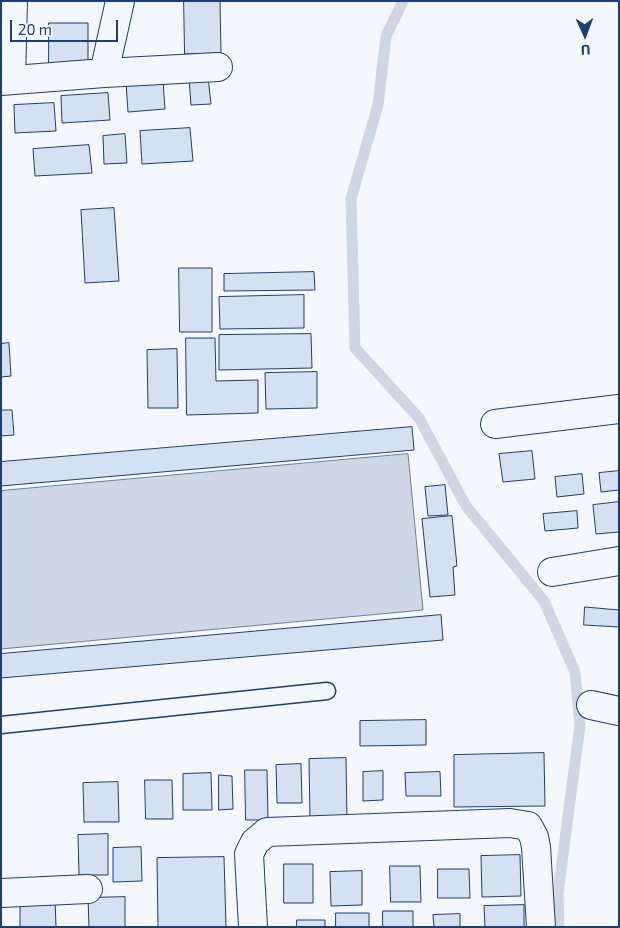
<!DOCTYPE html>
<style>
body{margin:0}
#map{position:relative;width:620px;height:928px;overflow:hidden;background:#f4f7fb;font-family:"Exo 2",sans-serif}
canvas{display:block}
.frame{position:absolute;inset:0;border:2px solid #1d3f73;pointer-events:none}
.north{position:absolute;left:560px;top:10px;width:50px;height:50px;-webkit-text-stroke:4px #f4f7fb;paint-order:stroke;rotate:178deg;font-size:14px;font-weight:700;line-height:20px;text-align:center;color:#1d3f73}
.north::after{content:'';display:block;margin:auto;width:18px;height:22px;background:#1d3f73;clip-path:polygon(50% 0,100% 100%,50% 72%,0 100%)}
.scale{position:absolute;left:10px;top:20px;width:108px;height:22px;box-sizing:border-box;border:2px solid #1d3f73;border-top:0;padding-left:6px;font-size:15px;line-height:18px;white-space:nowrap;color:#1d3f73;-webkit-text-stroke:4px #f4f7fb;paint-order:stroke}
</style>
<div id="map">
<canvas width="620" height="928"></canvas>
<div class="frame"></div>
<div class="north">U</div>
<div class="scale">20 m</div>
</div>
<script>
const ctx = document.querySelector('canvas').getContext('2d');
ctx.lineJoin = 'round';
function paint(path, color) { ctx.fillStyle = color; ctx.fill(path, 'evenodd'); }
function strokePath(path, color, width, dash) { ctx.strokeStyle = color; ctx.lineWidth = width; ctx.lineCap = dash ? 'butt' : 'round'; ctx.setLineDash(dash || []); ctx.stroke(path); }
const water = new Path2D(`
 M408,454L423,610L1,649V491Z`);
const stream = new Path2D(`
 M403,1L386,36L378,105L351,199L355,348L419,418L466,506L544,601L575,672L580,725L558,893L559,927`);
const building = new Path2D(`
 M184,1H220L221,53L185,54Z
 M49,23H88V74H49Z
 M208,77L211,104L191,105L189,78Z
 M163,80L165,109L128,112L126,82Z
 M108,93L110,120L62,123L61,96Z
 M54,103L56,131L15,133L14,105Z
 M190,128L193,161L142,164L140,131Z
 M125,134L127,163L104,164L103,136Z
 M89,145L92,173L35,176L33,149Z
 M114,208L119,281L85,283L81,210Z
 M179,268H212V332H180Z
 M314,272L315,290L224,291V274Z
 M304,295V328L220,329L219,297Z
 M311,334L312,368L219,370V335Z
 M186,338H215L216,381L258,380V413L187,415Z
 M9,343L11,376L1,377V344Z
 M177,349L178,408H148L147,350Z
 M317,372V408L266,409L265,373Z
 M1,410H12L14,435L1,436Z
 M412,427L414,450L1,486V462Z
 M532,451L535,479L503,482L499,454Z
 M619,471V490L601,492L599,473Z
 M582,474L584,494L557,497L555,477Z
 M445,485L448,515L428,516L425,487Z
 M619,502V532L596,534L593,505Z
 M577,511L578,528L545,531L543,514Z
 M452,516L457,566L453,567L455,595L430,597L422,519Z
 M585,607L619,610V627L584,625Z
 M441,615L443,640L1,678V654Z
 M426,720V745L360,746V721Z
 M544,753L545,806L454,807V755Z
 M346,758L347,820H310L309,759Z
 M301,764L302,803H277L276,765Z
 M245,770H267L268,820H246Z
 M383,771V800L363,801V772Z
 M440,772L441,796H406L405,773Z
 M211,773L212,810H183V774Z
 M219,775L232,776L233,809L219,810Z
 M145,780H172L173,819H146Z
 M118,782L119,822H84L83,783Z
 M108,834V875H79L78,835Z
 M141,847L142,881L113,882V848Z
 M520,855L521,896L482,897L481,856Z
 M224,857L226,927H158L157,858Z
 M284,864H313V903H284Z
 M390,866H420L421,902H391Z
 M438,869H469L470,898H438Z
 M362,871V905L331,906L330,872Z
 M125,897V927H89L88,898Z
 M55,898L56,927H20V899Z
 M524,905V927H485L484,906Z
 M383,911H413V927H383Z
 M336,913H369V927H336Z
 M460,914V927H434L433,915Z
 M297,920H325V927H297Z`);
const lane = new Path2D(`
 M1,725L327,691`);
const street = new Path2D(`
 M104,73L120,1
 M11,80L13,1
 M1,81L104,73L218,67
 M495,424L619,409
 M552,572L619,561
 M591,705L619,711
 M1,893L88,889
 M253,927L249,854L255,842L267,832L510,823L528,826L534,837L536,847L541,927`);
paint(water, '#cfd7e4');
strokePath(water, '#687fa3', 1);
strokePath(stream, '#cfd7e4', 11);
paint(building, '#d5e0f0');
strokePath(building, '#1d3f73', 1);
strokePath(lane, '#1d3f73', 19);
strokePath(street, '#1d3f73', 30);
strokePath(lane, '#f4f7fb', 16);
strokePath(street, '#f4f7fb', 28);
</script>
